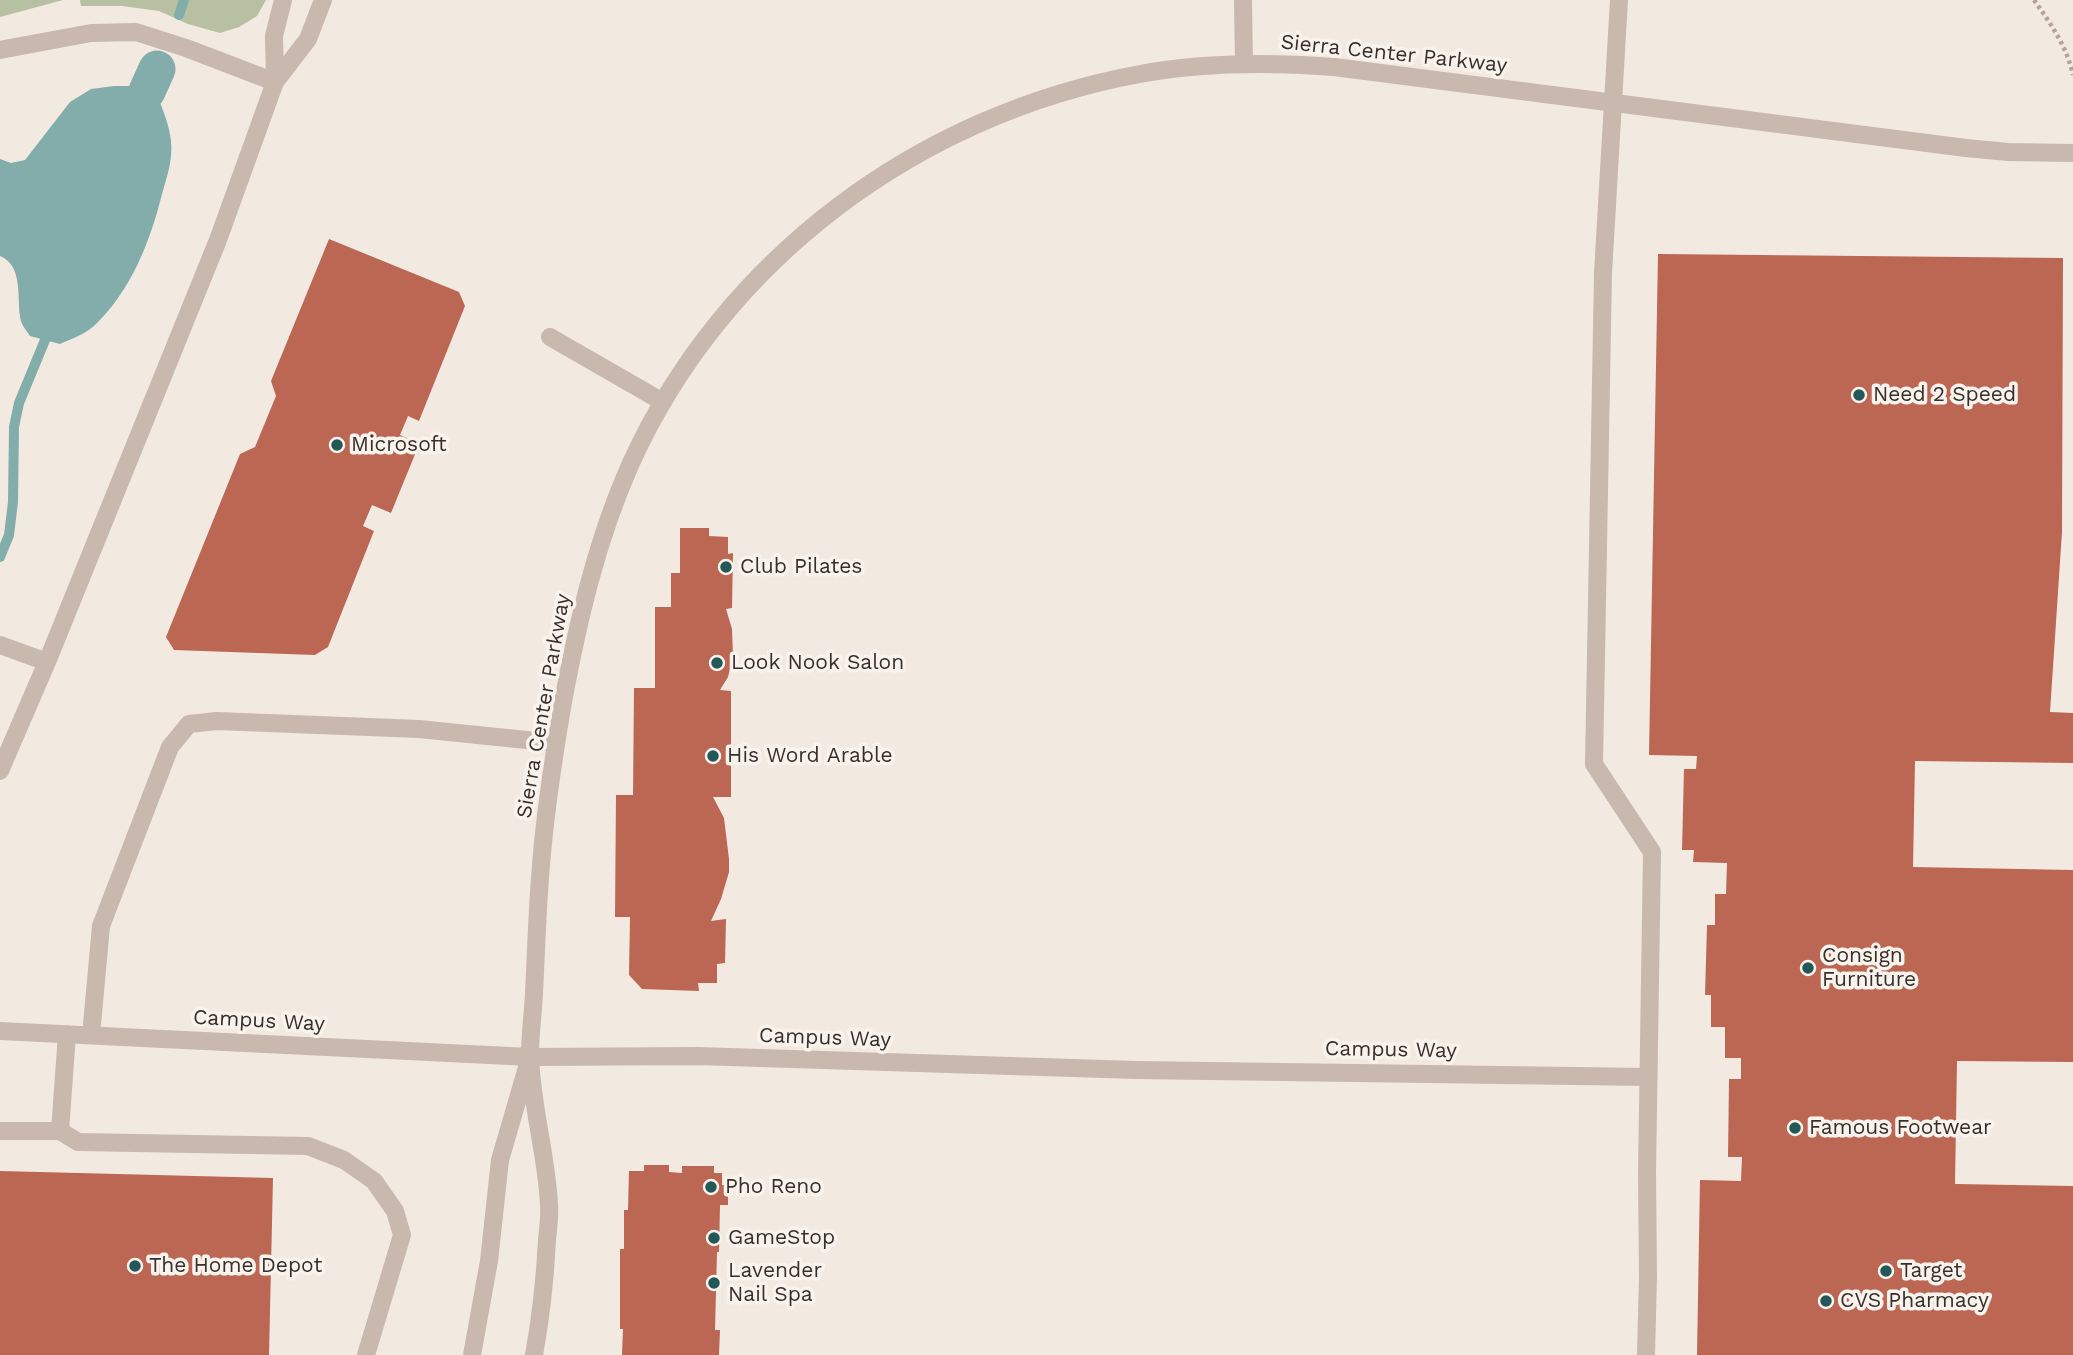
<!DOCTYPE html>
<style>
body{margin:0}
canvas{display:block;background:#f2e9e1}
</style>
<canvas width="2073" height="1355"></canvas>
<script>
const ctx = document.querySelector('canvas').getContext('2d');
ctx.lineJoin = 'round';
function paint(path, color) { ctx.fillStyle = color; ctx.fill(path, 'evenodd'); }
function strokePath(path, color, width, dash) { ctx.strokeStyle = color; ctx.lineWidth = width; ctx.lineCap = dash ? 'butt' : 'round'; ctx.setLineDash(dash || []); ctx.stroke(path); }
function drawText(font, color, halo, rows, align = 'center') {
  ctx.font = font + ' "Work Sans",sans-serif'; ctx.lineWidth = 7; ctx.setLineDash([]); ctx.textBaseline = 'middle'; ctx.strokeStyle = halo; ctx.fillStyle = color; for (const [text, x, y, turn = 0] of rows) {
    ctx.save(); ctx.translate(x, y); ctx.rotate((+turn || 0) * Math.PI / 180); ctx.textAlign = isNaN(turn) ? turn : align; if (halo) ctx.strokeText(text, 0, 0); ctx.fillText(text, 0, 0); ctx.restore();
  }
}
const green = new Path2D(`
 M0,0H63L0,17Z
 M80,0H266L257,16L239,27L220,33L188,24L159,11L122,6H81Z`);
const water = new Path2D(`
 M114,86H135L157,95C163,110 169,124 171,141C173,159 167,177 162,194C150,242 131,291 94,326C85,334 71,339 60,344L30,336C26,330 20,323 20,316C17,297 23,265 0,256V159L11,163L25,160L70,102L91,89Z`);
const stream = new Path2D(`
 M179,15L184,0
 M0,557L9,535L13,502L14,427L19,403L45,340`);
const canal = new Path2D(`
 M147,91L157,69`);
const building = new Path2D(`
 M329,239L459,292L465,306L419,421L408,416L400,435L418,443V447L391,513L372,505L363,526L374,531L328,647L315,655L174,650L166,637L240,454L255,447L276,396L271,381Z
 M1658,254L2063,258L2062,532L2050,712L2073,713V763L1915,761L1913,867L2073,870V1062L1957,1061L1955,1184L2073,1186V1355H1697L1700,1180L1741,1181L1742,1157H1728L1729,1079H1741V1058H1725V1027H1711V995H1705L1707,925H1715V894H1726L1727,863L1693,862L1694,850H1682L1684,769H1696L1697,756L1649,755Z
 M680,528H709V536L728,537V554L733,553L732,608L726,609L732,629L733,656L728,677L720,690L731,691V797H713L724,818L729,859V872L721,899L711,921L726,919L725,963L717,964V983H698L699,991L642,989L629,975L630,917H615L616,795H633L634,688H655V607H671V573H680Z
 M644,1165H669V1172L682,1173V1166H714V1173H722V1185H728V1205H720L719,1252H717L715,1330H720L719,1355H622L623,1329H620V1249H624V1210H628L629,1171H644Z
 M0,1171L273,1178L269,1355H0Z`);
const path = new Path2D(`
 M2034,0C2051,24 2067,47 2073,75`);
const minor = new Path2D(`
 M1243,0L1244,63
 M1619,0L1603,273L1594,764L1652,852L1647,1173L1648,1276L1646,1355
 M0,50L91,33L136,32L186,48L275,82
 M275,82L274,36L283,0
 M550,337L663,402
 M0,645L47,662
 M0,771L47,662L218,240L275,82L308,39L323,0
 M0,1031L530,1057L698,1056L1136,1070L1648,1077
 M67,1034L60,1131L78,1142L308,1146L344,1160L374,1181L395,1211L402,1235L366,1355
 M91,1035L101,926L170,747L189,724L217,721L419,729L556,743
 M0,1131H60
 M472,1355L489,1261L500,1160L528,1064
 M534,1355C541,1317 545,1279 547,1240C548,1229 550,1217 549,1205C547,1156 531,1105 530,1055C530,1035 533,1014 534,993C536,955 537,916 540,878C544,819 553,760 563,702C578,621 597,539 631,463C724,258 920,114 1140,74C1204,62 1269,62 1334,67L1966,148L2008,152L2073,153`);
const markers = [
 [1859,395,7,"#245757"],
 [337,445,7,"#245757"],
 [726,567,7,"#245757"],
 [717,663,7,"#245757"],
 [713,756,7,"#245757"],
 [1808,968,7,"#245757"],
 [1795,1128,7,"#245757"],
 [711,1187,7,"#245757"],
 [714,1238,7,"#245757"],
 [135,1266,7,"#245757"],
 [1886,1271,7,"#245757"],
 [714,1283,7,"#245757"],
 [1826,1301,7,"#245757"]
];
const streetNames = [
 ["Sierra Center Parkway",1394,54,6],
 ["Sierra Center Parkway",544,706,-80],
 ["Campus Way",259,1021,3],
 ["Campus Way",825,1038,2],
 ["Campus Way",1391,1050,1]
];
const poiNames = [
 ["Need 2 Speed",1873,395],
 ["Microsoft",351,445],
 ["Club Pilates",740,567],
 ["Look Nook Salon",731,663],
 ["His Word Arable",727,756],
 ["Consign",1822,956],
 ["Furniture",1822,980],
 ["Famous Footwear",1809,1128],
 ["Pho Reno",725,1187],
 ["GameStop",728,1238],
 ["The Home Depot",149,1266],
 ["Lavender",728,1271],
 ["Nail Spa",728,1295],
 ["Target",1900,1271],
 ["CVS Pharmacy",1840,1301]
];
paint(green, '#b8c0a2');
paint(water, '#82adab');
strokePath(stream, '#82adab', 10);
strokePath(canal, '#82adab', 37);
paint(building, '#bc6654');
strokePath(path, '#b5a298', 4.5, [3.5, 3.5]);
strokePath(minor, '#c9b8ae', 18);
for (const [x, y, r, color] of markers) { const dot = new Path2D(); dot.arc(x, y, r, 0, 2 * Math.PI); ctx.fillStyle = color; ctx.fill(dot); strokePath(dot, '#f9f3ed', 2.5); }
drawText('21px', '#382f2b', '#f9f3ed', streetNames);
drawText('21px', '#382f2b', '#f9f3ed', poiNames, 'left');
</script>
